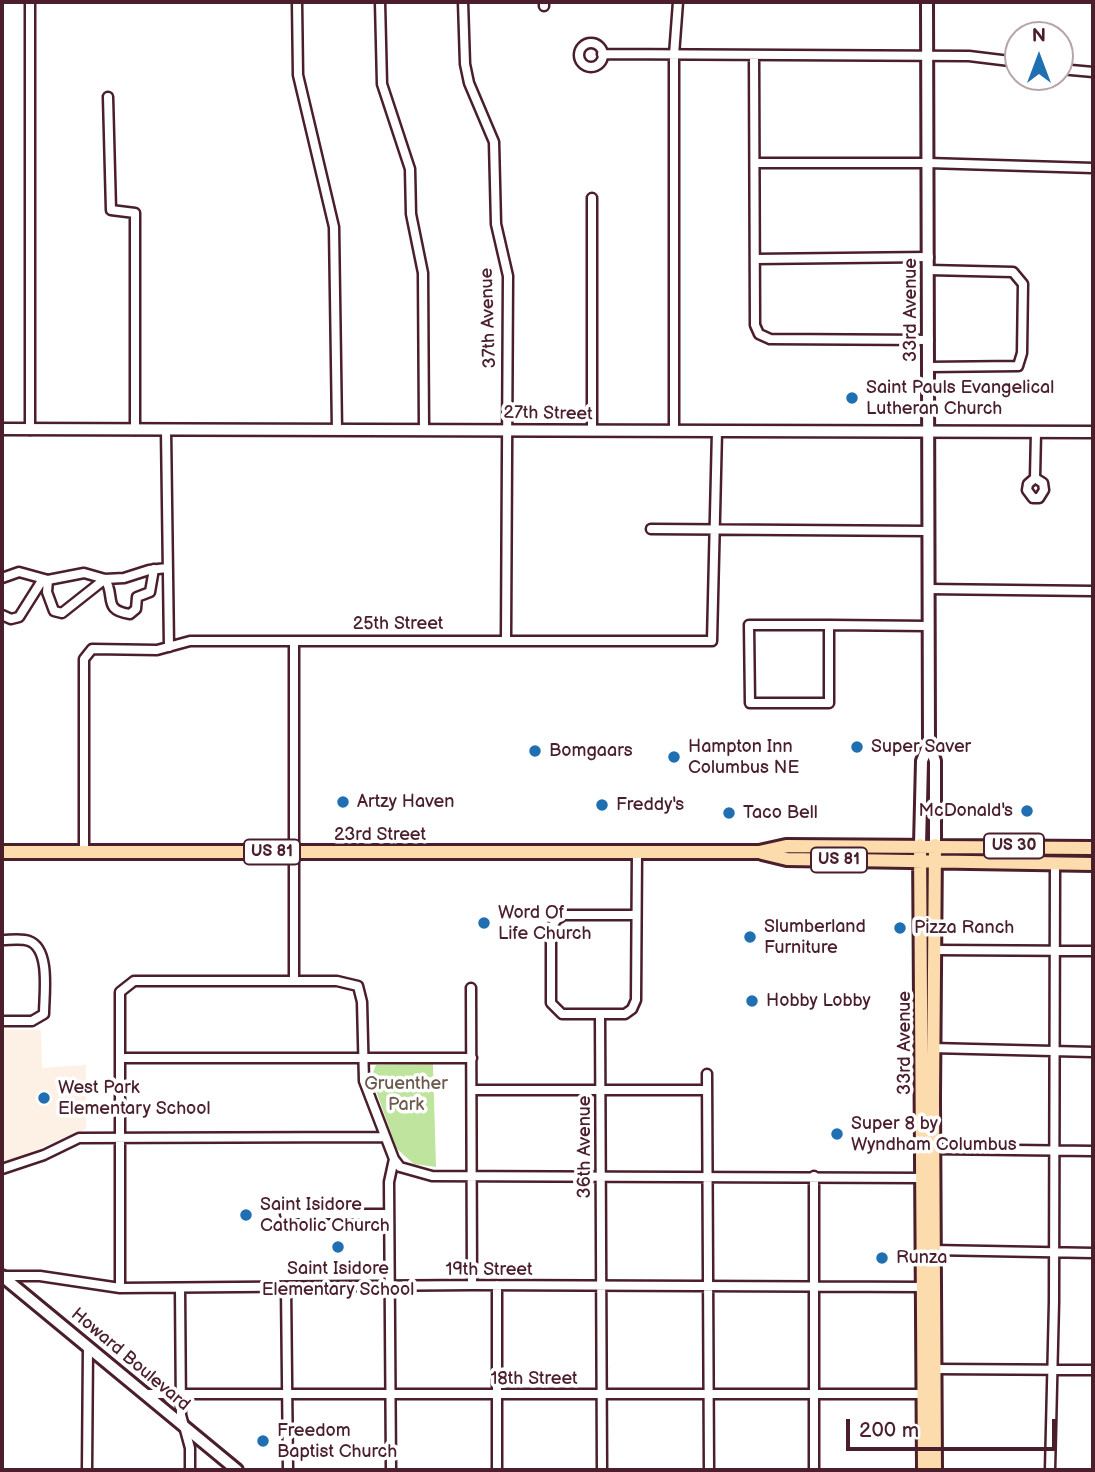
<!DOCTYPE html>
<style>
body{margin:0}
#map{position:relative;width:1095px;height:1472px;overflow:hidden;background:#fff;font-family:"Balsamiq Sans",sans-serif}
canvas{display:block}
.frame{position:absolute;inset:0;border:4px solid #4a1f2b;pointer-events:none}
.north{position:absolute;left:1004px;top:21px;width:70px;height:70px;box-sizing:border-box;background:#fff;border:2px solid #b7a5aa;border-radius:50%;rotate:0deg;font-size:19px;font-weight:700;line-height:28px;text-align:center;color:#4a1f2b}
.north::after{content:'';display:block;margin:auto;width:24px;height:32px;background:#1f6fb2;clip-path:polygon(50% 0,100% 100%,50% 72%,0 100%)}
.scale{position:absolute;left:846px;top:1419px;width:210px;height:32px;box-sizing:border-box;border:4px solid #4a1f2b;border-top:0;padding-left:9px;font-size:21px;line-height:24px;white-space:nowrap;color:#4a1f2b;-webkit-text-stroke:5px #fff;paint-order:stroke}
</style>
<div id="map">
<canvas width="1095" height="1472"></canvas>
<div class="frame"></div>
<div class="north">N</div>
<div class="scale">200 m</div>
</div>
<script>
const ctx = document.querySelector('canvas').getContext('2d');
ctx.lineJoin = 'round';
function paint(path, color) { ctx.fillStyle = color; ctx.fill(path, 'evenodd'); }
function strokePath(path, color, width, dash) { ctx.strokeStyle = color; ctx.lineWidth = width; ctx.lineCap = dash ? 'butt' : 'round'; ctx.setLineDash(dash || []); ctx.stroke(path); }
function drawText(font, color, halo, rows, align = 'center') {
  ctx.font = font + ' "Balsamiq Sans",sans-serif'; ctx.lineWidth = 7; ctx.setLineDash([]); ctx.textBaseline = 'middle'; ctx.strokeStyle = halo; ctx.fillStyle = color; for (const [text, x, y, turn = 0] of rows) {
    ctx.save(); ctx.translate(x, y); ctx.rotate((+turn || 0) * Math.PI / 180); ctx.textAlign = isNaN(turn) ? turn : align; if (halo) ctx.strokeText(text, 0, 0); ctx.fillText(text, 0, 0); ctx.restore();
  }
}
const built = new Path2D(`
 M2,1030H41L42,1068L86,1065V1129L2,1164Z`);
const green = new Path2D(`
 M433,1064L436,1167L414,1164L397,1149L371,1077L376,1065Z`);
const minor = new Path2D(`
 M297,2L298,75L334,227L337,430
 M380,2L382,84L410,169L411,214L423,273L424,429
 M463,2L465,64L469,83L494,142L496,224L508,276L506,639
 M544,2V6
 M579 55a12 12 0 1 1 24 0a12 12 0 1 1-24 0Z
 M602,54L969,56L1018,62
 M754,55L755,325L759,334L770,339L929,340
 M1060,69L1093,72
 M108,97L111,210L135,213V430
 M756,163H928L1093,168
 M592,198V430
 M755,259L929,257
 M929,270L1013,272L1023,284L1022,353L1018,366L929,367
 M30,430V2
 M166,430L169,647
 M674,431V55L678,2
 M1035,478L1043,483L1044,490L1039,498H1033L1027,490L1028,484L1035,478L1036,432
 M651,529L928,531
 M2,578L19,572L48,580L84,573L105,579L124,578L149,570L167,568
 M48,580L47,592L54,611L62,613L105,579C116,597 102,610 130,614L136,609L137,597L150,592L154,569
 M928,589L1093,591
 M2,615L11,619L19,617L43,579
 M749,625H829V703H750Z
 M829,625L928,626
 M294,641V981
 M84,853V659L92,649L157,650L190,641H712L717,431
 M636,915H564L556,920L551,929V1003L562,1014H625L632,1009L636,1000L637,852
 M2,940C10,940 22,938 29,941C51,949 44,995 44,1014L32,1021H2
 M936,950L1093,951
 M471,988L472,1285
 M600,1014L602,1470
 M932,1048L1093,1052
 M120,1058H472
 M707,1074L709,1470
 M472,1090H707
 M934,1149L1093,1151
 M394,1159L400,1167L432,1176L923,1178
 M2,1169L44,1155L79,1138L383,1137
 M814,1176V1470
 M285,1214H389
 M932,1250L1093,1253
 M2,1276H40L120,1288L472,1285L925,1287
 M497,1285V1470
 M286,1287L288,1470
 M120,1288V992L134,981H337L358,986L362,1002L364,1081L394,1159L389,1182L391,1470
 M180,1288L181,1415L190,1448V1470
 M935,1369L1093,1370
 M146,1394H924
 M87,1470L88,1348
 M1050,1470L1054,1302L1055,864`);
const tertiary = new Path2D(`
 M2,429L1093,432`);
const secondary = new Path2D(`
 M927,2L929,743L935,761V845
 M920,845L922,761L929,743
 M2,1276L237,1470`);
const trunk = new Path2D(`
 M920,845L924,1470
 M2,852H759L786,846L1093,848
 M762,853L787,859L1093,864
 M935,1470L933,1098L935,845`);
const markers = [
 [852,398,7,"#1f6fb2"],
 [857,747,7,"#1f6fb2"],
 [535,751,7,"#1f6fb2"],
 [674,757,7,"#1f6fb2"],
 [343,802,7,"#1f6fb2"],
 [602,805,7,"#1f6fb2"],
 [1027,811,7,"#1f6fb2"],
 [729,813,7,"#1f6fb2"],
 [484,923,7,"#1f6fb2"],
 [900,928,7,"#1f6fb2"],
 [750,937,7,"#1f6fb2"],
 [752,1001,7,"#1f6fb2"],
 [44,1098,7,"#1f6fb2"],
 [837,1134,7,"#1f6fb2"],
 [246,1215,7,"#1f6fb2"],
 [338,1247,7,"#1f6fb2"],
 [882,1258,7,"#1f6fb2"],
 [263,1441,7,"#1f6fb2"]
];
const shields = [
 [1014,846,60],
 [272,852,56],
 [839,860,56]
];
const shieldNames = [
 ["US 30",1014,846],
 ["US 81",272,852],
 ["US 81",839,860]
];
const streetNames = [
 ["33rd Avenue",911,310,-90],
 ["37th Avenue",489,318,-92],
 ["27th Street",548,414,1],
 ["25th Street",398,624],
 ["23rd Street",380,835],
 ["33rd Avenue",905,1043,-90],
 ["36th Avenue",585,1147,-90],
 ["19th Street",489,1270],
 ["Howard Boulevard",130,1360,40],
 ["18th Street",534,1379]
];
const poiNames = [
 ["Saint Pauls Evangelical",866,388],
 ["Lutheran Church",866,409],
 ["Hampton Inn",688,747],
 ["Columbus NE",688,768],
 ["Super Saver",871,747],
 ["Bomgaars",549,751],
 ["Artzy Haven",357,802],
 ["Freddy's",616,805],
 ["McDonald's",1013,811,"right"],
 ["Taco Bell",743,813],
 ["Word Of",498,913],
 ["Life Church",498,934],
 ["Slumberland",764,927],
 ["Furniture",764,948],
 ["Pizza Ranch",914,928],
 ["Hobby Lobby",766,1001],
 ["West Park",58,1088],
 ["Elementary School",58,1109],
 ["Super 8 by",851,1124],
 ["Wyndham Columbus",851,1145],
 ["Saint Isidore",260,1205],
 ["Catholic Church",260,1226],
 ["Runza",896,1258],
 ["Saint Isidore",338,1269,"center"],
 ["Elementary School",338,1290,"center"],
 ["Freedom",277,1431],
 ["Baptist Church",277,1452]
];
const parkNames = [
 ["Gruenther",406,1084],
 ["Park",406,1105]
];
paint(built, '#fdf0e5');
paint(green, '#bee49e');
strokePath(minor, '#4a1f2b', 13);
strokePath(tertiary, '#4a1f2b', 15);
strokePath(secondary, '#4a1f2b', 16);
strokePath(trunk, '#4a1f2b', 18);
strokePath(minor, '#fff', 8);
strokePath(tertiary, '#fff', 10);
strokePath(secondary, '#fff', 10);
strokePath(trunk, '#fcdcac', 12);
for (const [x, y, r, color] of markers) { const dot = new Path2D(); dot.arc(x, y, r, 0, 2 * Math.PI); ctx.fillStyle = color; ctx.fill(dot); strokePath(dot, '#fff', 2.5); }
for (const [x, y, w] of shields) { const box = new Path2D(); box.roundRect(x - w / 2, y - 12.5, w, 25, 5); ctx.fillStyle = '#fff'; ctx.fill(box); strokePath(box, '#4a1f2b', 2); }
drawText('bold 16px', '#4a1f2b', null, shieldNames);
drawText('18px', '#4a1f2b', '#fff', streetNames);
drawText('18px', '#4a1f2b', '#fff', poiNames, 'left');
drawText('18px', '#6d5a4e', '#fff', parkNames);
</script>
